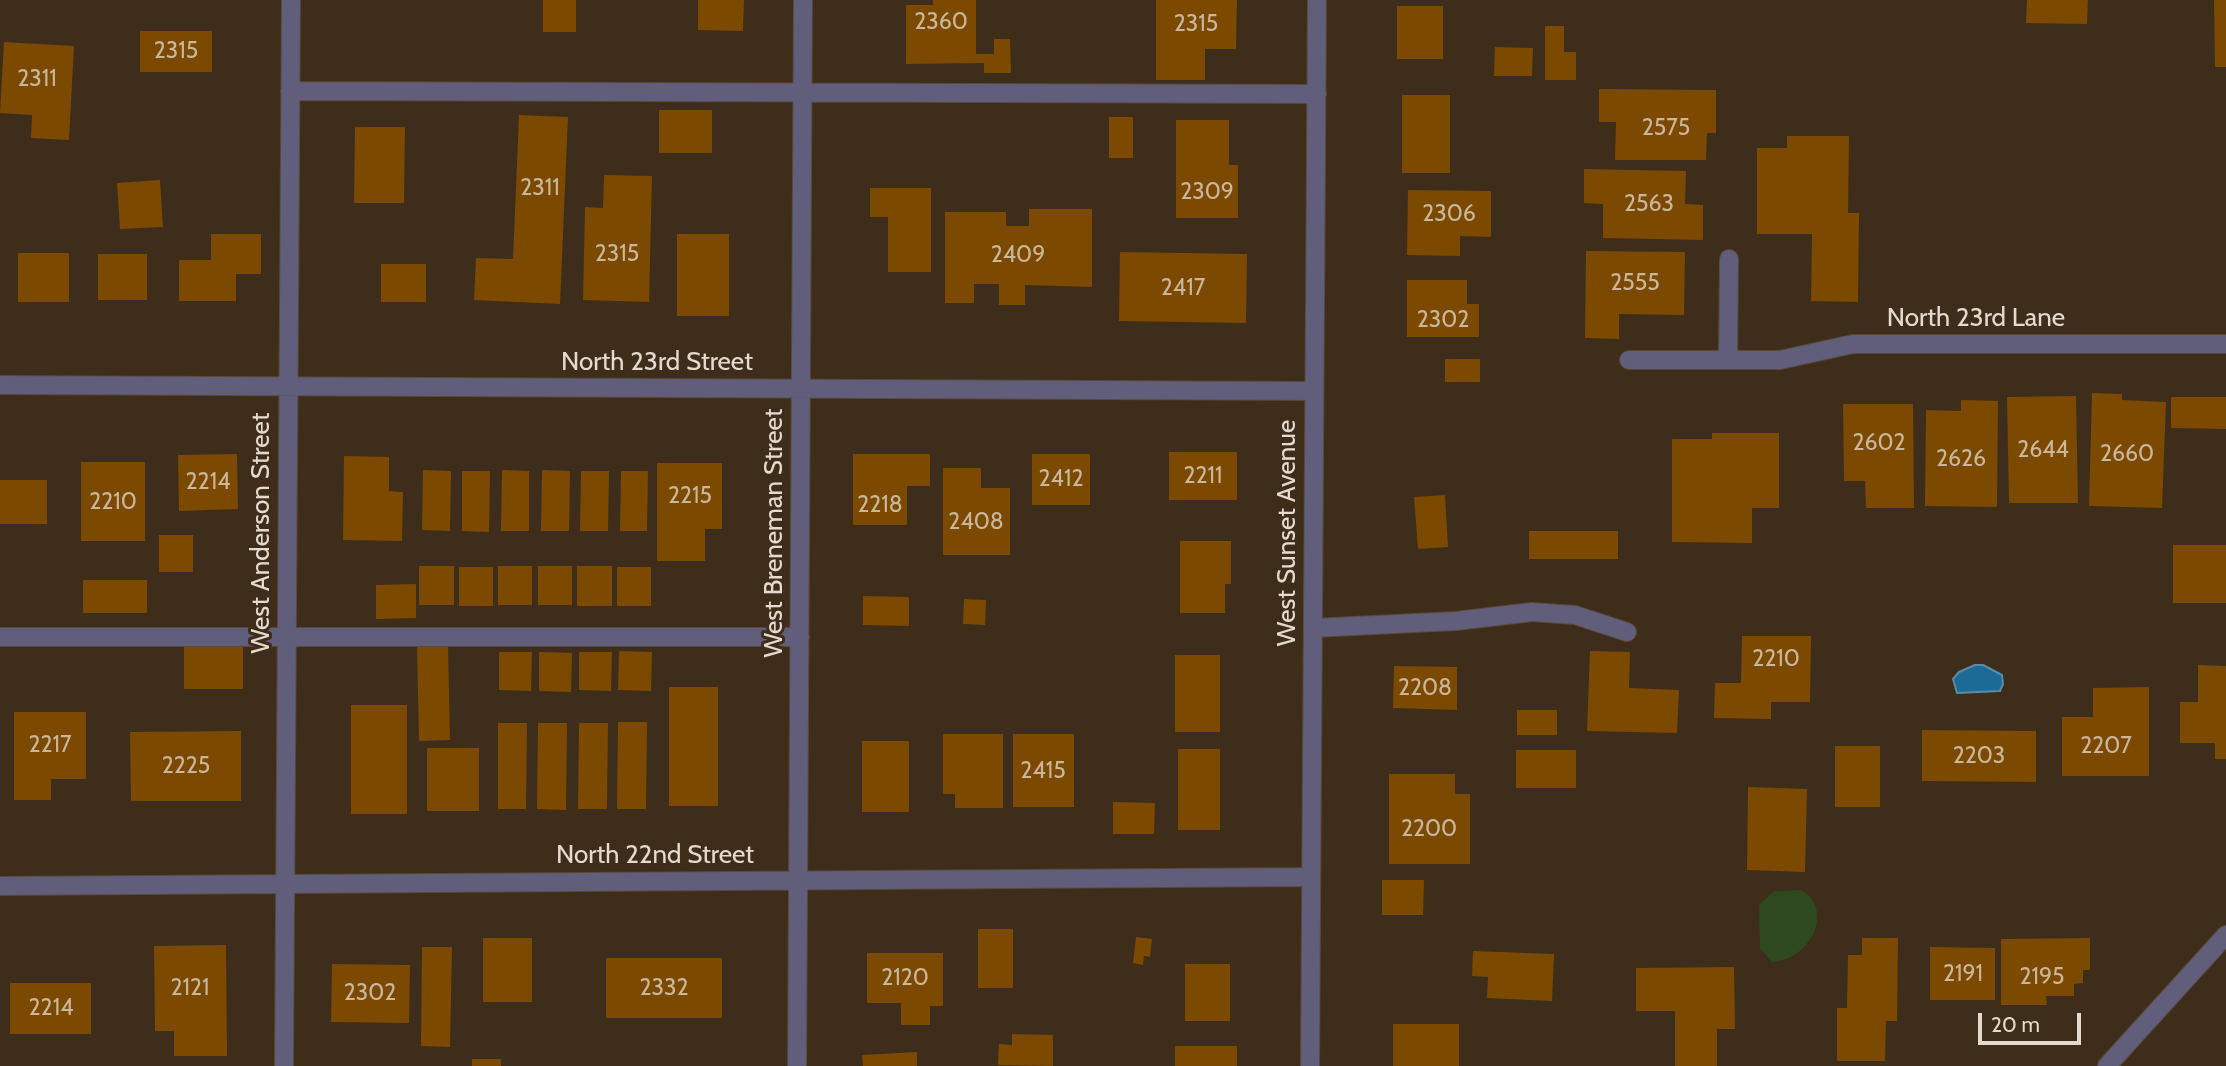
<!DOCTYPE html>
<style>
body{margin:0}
#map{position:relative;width:2226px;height:1066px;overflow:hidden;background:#3e2d1a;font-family:Cabin,sans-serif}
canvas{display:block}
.scale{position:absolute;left:1978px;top:1013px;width:103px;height:32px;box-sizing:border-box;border:4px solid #e5dace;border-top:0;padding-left:9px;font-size:21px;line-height:24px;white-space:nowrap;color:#e5dace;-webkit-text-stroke:5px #3e2d1a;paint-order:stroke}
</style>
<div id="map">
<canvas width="2226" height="1066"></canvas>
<div class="scale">20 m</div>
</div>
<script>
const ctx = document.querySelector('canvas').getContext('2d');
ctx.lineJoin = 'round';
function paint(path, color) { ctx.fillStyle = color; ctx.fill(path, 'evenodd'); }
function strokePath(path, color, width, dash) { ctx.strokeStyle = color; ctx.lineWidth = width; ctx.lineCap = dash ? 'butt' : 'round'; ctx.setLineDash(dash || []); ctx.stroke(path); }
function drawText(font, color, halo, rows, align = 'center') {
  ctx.font = font + ' Cabin,sans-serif'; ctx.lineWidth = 6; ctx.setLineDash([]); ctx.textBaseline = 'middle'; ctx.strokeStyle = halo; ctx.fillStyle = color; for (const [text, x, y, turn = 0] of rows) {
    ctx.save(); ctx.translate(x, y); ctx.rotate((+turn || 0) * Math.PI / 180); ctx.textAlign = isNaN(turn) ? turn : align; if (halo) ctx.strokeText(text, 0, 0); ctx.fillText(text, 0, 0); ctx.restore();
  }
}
const green = new Path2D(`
 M1801,890C1835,909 1811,960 1772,962L1760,948L1759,905L1774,891Z`);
const water = new Path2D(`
 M1975,665H1983L2002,675L2003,684L2000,691L1957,693L1953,679L1959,672Z`);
const building = new Path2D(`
 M543,0H576V32H543Z
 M698,0H744L743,31L698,30Z
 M933,0H976V54H994V39H1010L1011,73H984V63L906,64V5H933Z
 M1156,0H1237L1236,49H1205V80H1156Z
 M2027,0H2088L2087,24L2026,23Z
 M2214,0H2226V67H2215Z
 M1397,6H1443V59H1397Z
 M1545,26H1564V52H1576V80H1545Z
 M140,31H212V72H140Z
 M4,42L74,46L69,140L31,138L32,115L0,113Z
 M1495,47L1533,48L1532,76H1494Z
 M1599,89L1716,90V133H1707L1706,160H1615L1616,122H1599Z
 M1402,95H1450V173H1402Z
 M659,110H712V153H659Z
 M519,115L568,117L560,304L474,300L476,258L513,259Z
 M1109,117H1133V158H1109Z
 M1176,120H1229V165H1238V218H1176Z
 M355,127H405L404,203H354Z
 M1787,136H1849L1848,213H1859L1858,302L1811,301L1812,234H1757V148H1787Z
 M1584,169L1686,171L1685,204L1703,205V240L1603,238V204L1584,203Z
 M604,175L652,176L649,302L583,300L585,207L603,208Z
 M160,180L163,227L120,229L117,183Z
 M870,188H931V272H888V217H870Z
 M1408,190L1491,191V237L1460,236V256L1407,255Z
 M1029,209H1092V287L1025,285V305H999V284H974V303H945V212H1006V226H1029Z
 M211,234H261V274H236V301H179V260H211Z
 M677,234H729V316H677Z
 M1586,251L1685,252L1684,315L1619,314V339L1585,338Z
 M1120,252L1247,254L1246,323L1119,321Z
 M18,253H69V302H18Z
 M98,254H147V300H98Z
 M381,264H426V302H381Z
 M1407,280H1467V304H1479V337H1407Z
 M1445,359H1480V382H1445Z
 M2092,393L2122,394V400L2166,402L2162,508L2089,506Z
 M2076,396L2078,503H2009L2007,397Z
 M2171,397H2226V429L2171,428Z
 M1961,400L1998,401L1997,507L1925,506L1926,410L1961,411Z
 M1843,404H1913L1914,508H1866L1865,481H1844Z
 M1712,433H1779V508H1752V543L1672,542V439H1712Z
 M1169,452H1237V500H1169Z
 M237,454L238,509L179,511L178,455Z
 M853,454H930V486H907V525H853Z
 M1032,454H1090V505H1032Z
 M344,456L389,457V491L403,492L402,541L343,540Z
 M81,462H145V541H81Z
 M657,463H722V529H705V561H657Z
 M943,468H981V488H1010V555H943Z
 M423,470L451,471L450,531L422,530Z
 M502,470L529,471V531H501Z
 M542,470L570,471L569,531H541Z
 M462,471H490L489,532L462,531Z
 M581,471H609L608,531H580Z
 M621,471H648L647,531H620Z
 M0,480H47V524H0Z
 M1445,495L1448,547L1418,549L1414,497Z
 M1529,531H1618V559H1529Z
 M159,535H193V572H159Z
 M1180,541H1231V584H1225V613H1180Z
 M2173,545H2226V603H2173Z
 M419,566H454V605H419Z
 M498,566H532V605H498Z
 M538,566H572V605H538Z
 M577,566H612V606H577Z
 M459,567H493V606H459Z
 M617,567H651V606H617Z
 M83,580H147V613H83Z
 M416,584V618L376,619V585Z
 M863,596L909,597V626L863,625Z
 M964,599L986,600L985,625L963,624Z
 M1742,636H1811L1810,702H1771V719L1714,718L1715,683H1741Z
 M417,645H448L450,740L419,741Z
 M184,646H243V689H184Z
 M619,651L652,652L651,691L618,690Z
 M1590,651L1630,652L1629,688L1679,690L1677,733L1587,731Z
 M499,652H532L531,691L499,690Z
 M539,652L572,653L571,692L539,691Z
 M579,652H612L611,691L579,690Z
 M1175,655H1220V732H1175Z
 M2198,665L2226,666V759H2215V743H2180V702H2198Z
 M1394,666L1457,667V710L1393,708Z
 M669,687H718V806H669Z
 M2149,687V776H2062V717H2093V688Z
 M351,705H407V814H351Z
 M1517,710H1557V735H1517Z
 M14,712H86V779H51V800H14Z
 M618,722H647L646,809H617Z
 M498,723H527L526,809H498Z
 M538,723H567L566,810L537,809Z
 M579,723H608L607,809H578Z
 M1922,730L2036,731V782L1922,781Z
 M241,731V801H131L130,732Z
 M943,734H1003V808H955V794H943Z
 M1013,734H1074V807H1013Z
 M862,741H909V812H862Z
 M1835,746H1880V807H1835Z
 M427,748H479V811H427Z
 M1178,749H1220V830H1178Z
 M1516,750H1576V788H1516Z
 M1389,774H1455V794H1470V864H1389Z
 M1748,787L1807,789L1805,872L1747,870Z
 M1113,802L1155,803L1154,834H1113Z
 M1382,880H1424L1423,915H1382Z
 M978,929H1013V988H978Z
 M1136,937L1152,939L1150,957L1144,956L1143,965L1133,963Z
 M483,938H532V1002H483Z
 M1862,938H1898L1897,1021H1886L1885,1061H1837V1008H1847L1848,955H1862Z
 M2090,938V970H2083V983L2074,984V996H2046L2047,1005H2001V939Z
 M226,945L227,1056H174V1031H155L154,946Z
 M422,947H452L450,1047L421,1046Z
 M1930,947L1995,948V1000H1930Z
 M1473,951L1554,954L1552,1001L1487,998L1488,977L1472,976Z
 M867,953H943V1006H930V1025H901V1003H867Z
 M606,958H722V1018H606Z
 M332,964L410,965L409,1023L331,1022Z
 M1185,964H1230V1021H1185Z
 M1734,967L1735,1029H1717V1066H1675V1011H1636V968Z
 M10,983H91V1034H10Z
 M1393,1024H1459V1066H1393Z
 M1012,1034L1053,1035V1066L998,1065L999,1044L1012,1045Z
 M1175,1046H1237V1066H1175Z
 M917,1052V1066H863L862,1055Z
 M472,1059H501V1066H472Z`);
const minor = new Path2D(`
 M290,91L1317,94
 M1629,360H1780L1853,344H2226
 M1728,360L1729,259
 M0,385L1314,391
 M1313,628L1456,621L1532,612L1575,615L1627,632
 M0,637H800
 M0,886L1311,877
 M284,1066L291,0
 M797,1066L803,0
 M1310,1066L1317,0
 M2107,1066L2226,935`);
const numberNames = [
 ["2360",941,22],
 ["2315",1196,24],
 ["2315",176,51],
 ["2311",37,79],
 ["2575",1666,128],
 ["2311",540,188],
 ["2309",1207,192],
 ["2563",1649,204],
 ["2306",1449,214],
 ["2315",617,254],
 ["2409",1018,255],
 ["2555",1635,283],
 ["2417",1183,288],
 ["2302",1443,320],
 ["2602",1879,443],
 ["2644",2043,450],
 ["2660",2127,454],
 ["2626",1961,459],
 ["2211",1203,476],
 ["2412",1061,479],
 ["2214",208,482],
 ["2215",690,496],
 ["2210",113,502],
 ["2218",880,505],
 ["2408",976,522],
 ["2210",1776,659],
 ["2208",1425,688],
 ["2217",50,745],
 ["2207",2106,746],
 ["2203",1979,756],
 ["2225",186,766],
 ["2415",1043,771],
 ["2200",1429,829],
 ["2191",1963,974],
 ["2195",2042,977],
 ["2120",905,978],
 ["2121",190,988],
 ["2332",664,988],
 ["2302",370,993],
 ["2214",51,1008]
];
const streetNames = [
 ["North 23rd Lane",1976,318],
 ["North 23rd Street",657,362],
 ["West Anderson Street",261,533,-90],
 ["West Breneman Street",774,533,-90],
 ["West Sunset Avenue",1287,533,-90],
 ["North 22nd Street",655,855]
];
paint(green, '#2d491d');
paint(water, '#1b6b96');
strokePath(water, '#588ca7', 2);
paint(building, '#7b4a00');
strokePath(minor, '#594937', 20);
strokePath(minor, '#605e7b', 18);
drawText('23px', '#cab69a', null, numberNames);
drawText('26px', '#e5dace', '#3e2d1a', streetNames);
</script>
